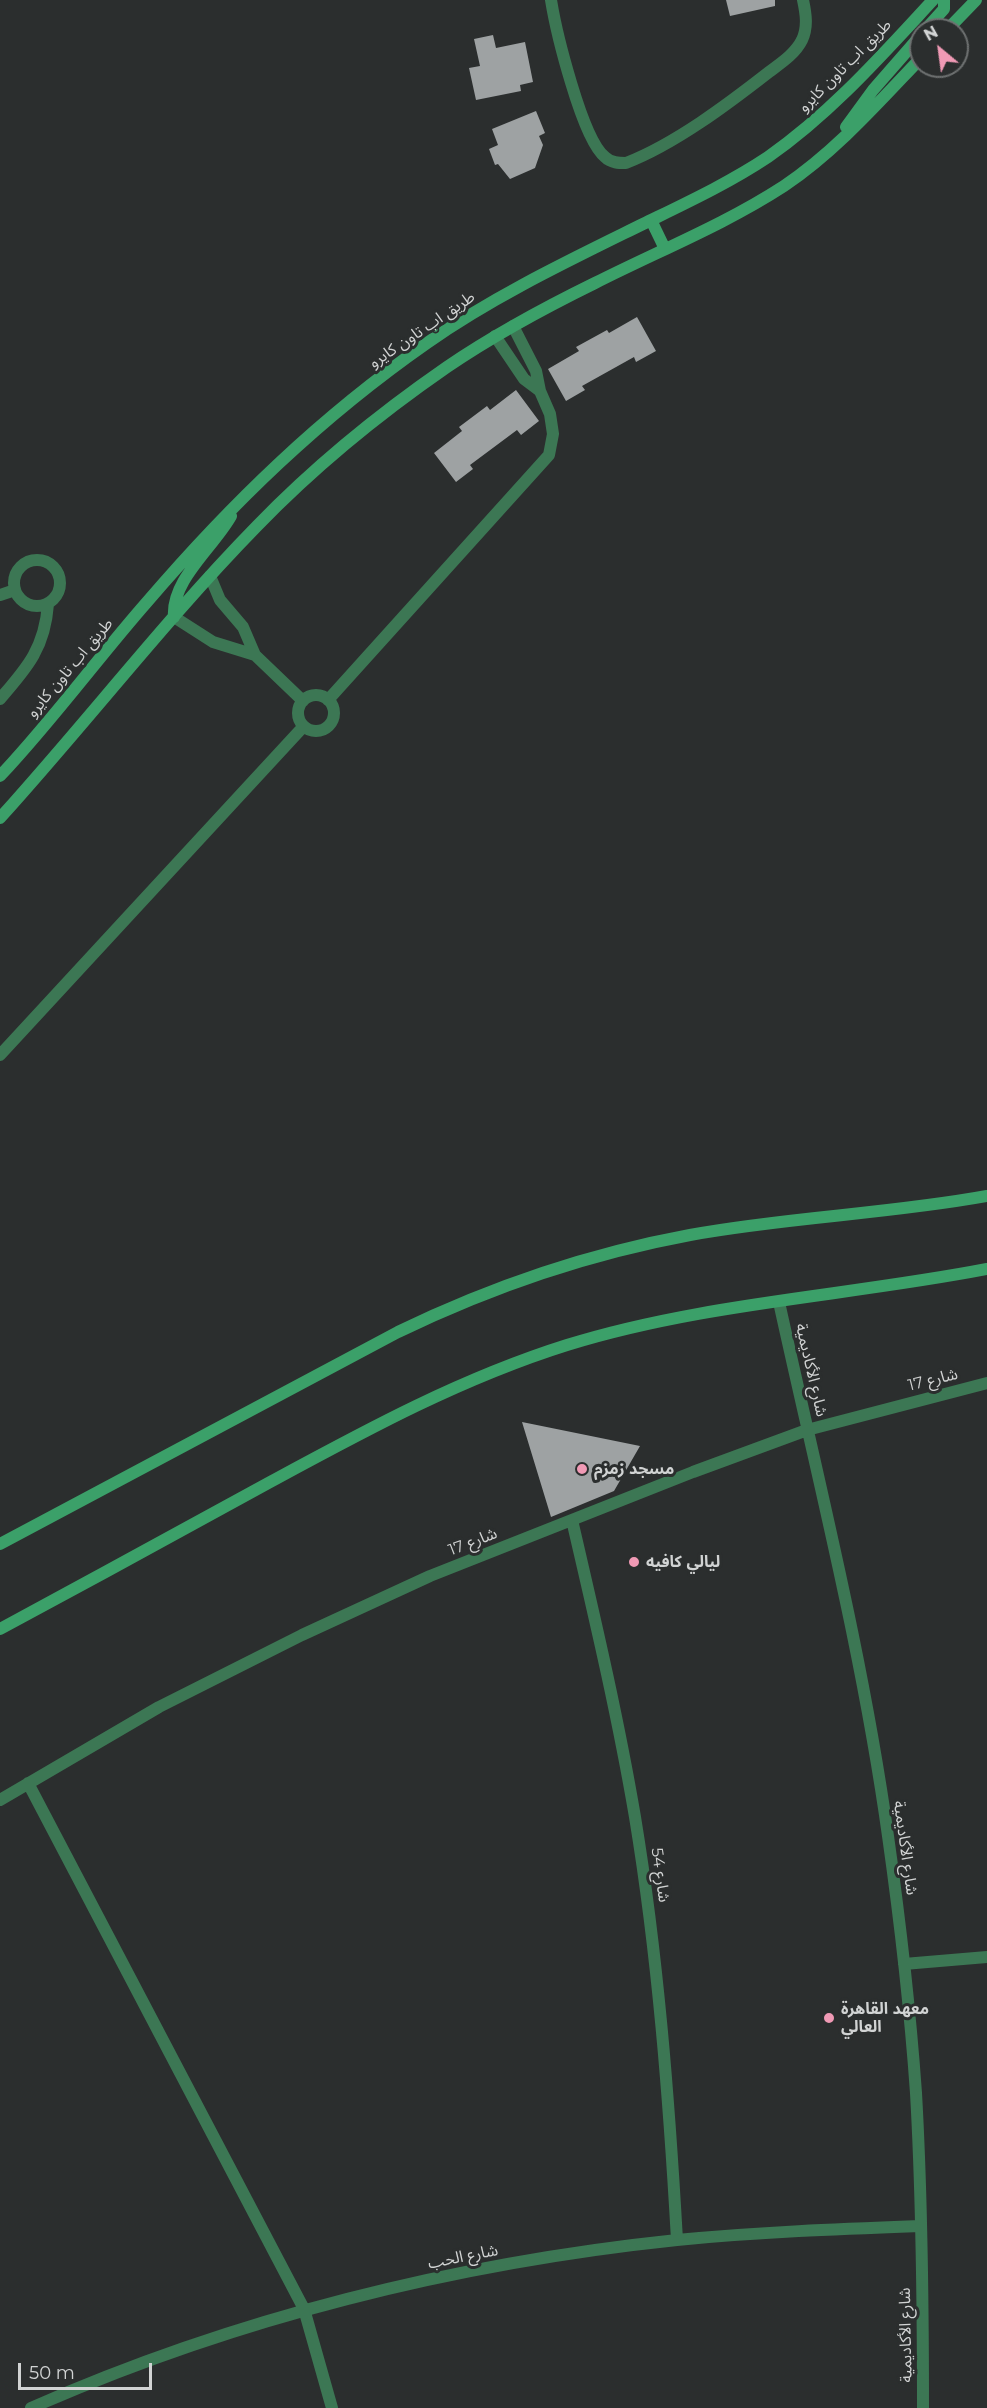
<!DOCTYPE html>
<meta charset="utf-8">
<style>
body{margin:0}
#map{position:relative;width:987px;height:2408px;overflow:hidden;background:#2b2e2e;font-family:Montserrat,sans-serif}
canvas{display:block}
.north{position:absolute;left:909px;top:18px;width:60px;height:60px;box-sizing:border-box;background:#2b2e2e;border:2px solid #6d7070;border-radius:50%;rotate:331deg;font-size:16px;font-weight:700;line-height:24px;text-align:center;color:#d1d3d3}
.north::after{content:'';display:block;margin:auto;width:21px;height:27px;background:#f09ab5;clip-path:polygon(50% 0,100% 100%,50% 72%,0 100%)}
.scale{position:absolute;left:18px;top:2363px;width:134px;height:27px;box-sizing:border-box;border:3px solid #d1d3d3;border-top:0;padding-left:8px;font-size:18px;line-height:21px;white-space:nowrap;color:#d1d3d3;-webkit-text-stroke:4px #2b2e2e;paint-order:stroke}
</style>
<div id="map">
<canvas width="987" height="2408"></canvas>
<div class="north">N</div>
<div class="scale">50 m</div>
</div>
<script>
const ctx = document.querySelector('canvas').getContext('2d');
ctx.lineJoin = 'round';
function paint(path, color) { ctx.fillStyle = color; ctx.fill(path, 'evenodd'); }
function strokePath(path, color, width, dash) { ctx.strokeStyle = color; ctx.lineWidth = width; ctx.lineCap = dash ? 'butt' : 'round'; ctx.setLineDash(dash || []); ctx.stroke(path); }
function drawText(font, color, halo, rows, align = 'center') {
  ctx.font = font + ' Montserrat,"Noto Sans Arabic",sans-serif'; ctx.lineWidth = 6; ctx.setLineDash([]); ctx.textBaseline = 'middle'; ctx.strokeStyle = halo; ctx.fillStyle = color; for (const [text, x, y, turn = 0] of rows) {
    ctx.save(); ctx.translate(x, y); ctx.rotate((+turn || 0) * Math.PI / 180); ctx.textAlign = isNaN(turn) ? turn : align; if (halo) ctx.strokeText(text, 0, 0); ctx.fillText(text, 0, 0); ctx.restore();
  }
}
const building = new Path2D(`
 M726,0H775V6L730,16Z
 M493,35L496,48L525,42L533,82L520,85L521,91L476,100L469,68L480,66L474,39Z
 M536,111L545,133L539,136L543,145L535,168L510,179L498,164L495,165L489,149L498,145L492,129Z
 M637,317L656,351L636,362L634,357L582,386L585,390L566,401L548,369L579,351L576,347L607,330L609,333Z
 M516,390L539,421L521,435L517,430L470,465L473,469L456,482L434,453L462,431L459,427L487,406L490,410Z
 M522,1422L640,1446L614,1491L551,1517Z`);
const street = new Path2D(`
 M551,0C556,31 582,139 605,157C611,163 619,163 626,163C675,144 728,104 769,72C781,63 795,54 802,40C808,27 806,14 803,0
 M495,336L524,379L540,391
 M14 583a23 23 0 1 1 46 0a23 23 0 1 1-46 0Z
 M210,576L220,600L243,627L255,655L303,701
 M0,595L15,590
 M174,617L213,642L255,655
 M298 713a18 18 0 1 1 36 0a18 18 0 1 1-36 0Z
 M0,699C28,667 45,647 48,604
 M328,700L549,455L553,434L550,414L540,391L536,371L513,326
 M0,1055L303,727
 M779,1302C818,1480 863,1656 888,1836C900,1921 910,2008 916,2093C922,2198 923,2303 923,2408
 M572,1520C595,1619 618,1717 635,1817C658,1957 669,2099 677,2240
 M28,1783L304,2309L332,2408
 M0,1800L159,1707L302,1635L430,1576L693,1472L807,1430L987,1383
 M904,1964L987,1957
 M31,2408C235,2318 456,2263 677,2240C758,2232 839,2229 920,2226`);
const secondary = new Path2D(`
 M925,30L944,9V0
 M947,30L976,0
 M846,127L873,90L921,35
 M651,220L665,249
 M174,617C171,580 213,548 231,516
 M0,776C52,721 97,659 147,602C232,503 321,417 427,343C494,296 570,260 643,224C686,203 729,183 768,157C831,113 882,55 933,0
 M0,818C87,722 166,619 257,526C314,467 379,414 447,367C494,335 544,308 595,283C658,251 724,225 784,186C836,151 878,103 921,58
 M0,1544L398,1332C491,1287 587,1254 690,1235C788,1217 889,1214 987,1196
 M0,1629C91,1580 181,1531 272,1481C368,1429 462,1378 567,1345C702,1303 848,1296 987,1269`);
const markers = [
 [582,1469,6,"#f09ab5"],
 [634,1562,6,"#f09ab5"],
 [829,2018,6,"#f09ab5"]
];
const streetNames = [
 ["طريق اب تاون كايرو",845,66,-45],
 ["طريق اب تاون كايرو",422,330,-34],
 ["طريق اب تاون كايرو",70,668,-50],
 ["شارع الأكاديمية",811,1370,77],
 ["شارع 17",933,1380,-14],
 ["شارع 17",473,1542,-21],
 ["شارع الأكاديمية",905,1848,82],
 ["شارع 54",660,1875,82],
 ["شارع الحب",463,2257,-11],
 ["شارع الأكاديمية",906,2335,-91]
];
const poiNames = [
 ["مسجد زمزم",594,1469],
 ["ليالي كافيه",646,1562],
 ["معهد القاهرة",841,2009],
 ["العالي",841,2027]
];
paint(building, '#9ea2a3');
strokePath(street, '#3c7754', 12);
strokePath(secondary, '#3ba069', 12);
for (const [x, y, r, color] of markers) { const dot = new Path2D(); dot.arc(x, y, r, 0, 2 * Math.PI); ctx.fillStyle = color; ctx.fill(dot); strokePath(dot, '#2b2e2e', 2); }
drawText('16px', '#d1d3d3', '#2b2e2e', streetNames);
drawText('bold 16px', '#d1d3d3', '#2b2e2e', poiNames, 'left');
</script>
